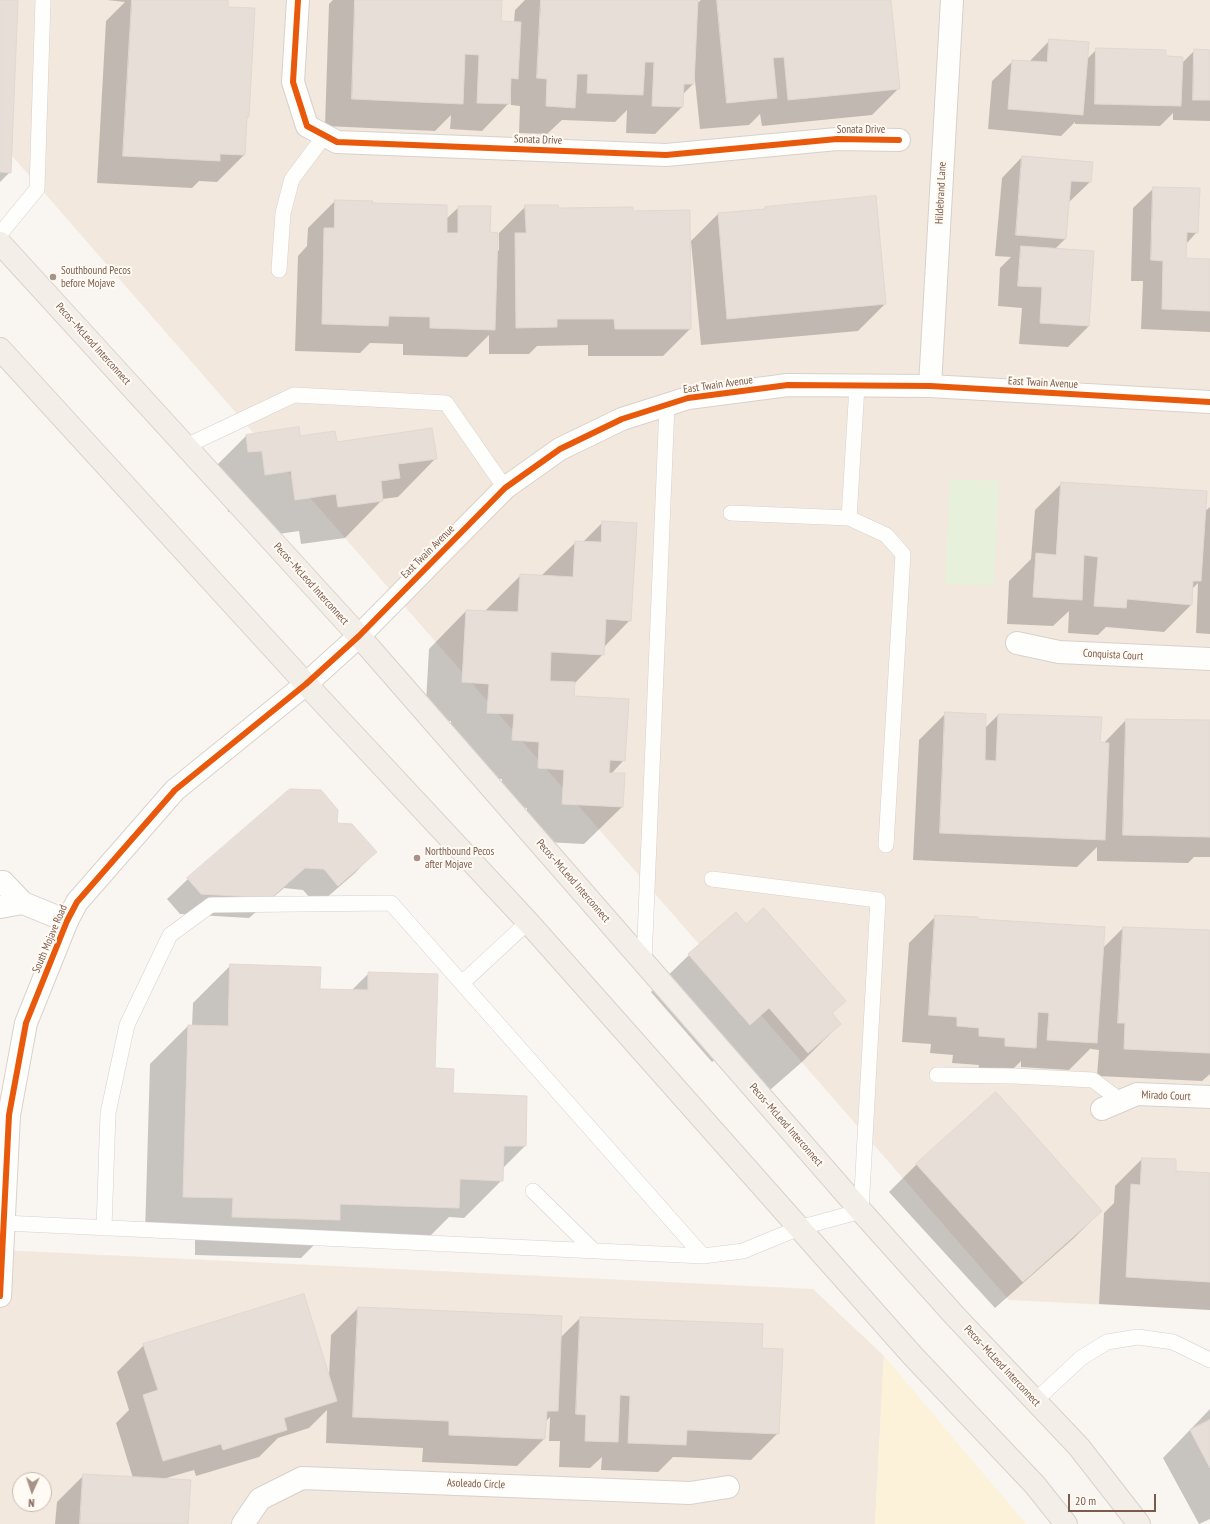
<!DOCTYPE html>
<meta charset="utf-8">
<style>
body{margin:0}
#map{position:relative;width:1210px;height:1524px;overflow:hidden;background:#f9f5f0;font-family:"PT Sans Narrow",sans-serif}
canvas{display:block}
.north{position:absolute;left:12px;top:1472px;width:40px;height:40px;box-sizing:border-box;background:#fffaf3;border:1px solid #cabbb1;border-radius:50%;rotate:183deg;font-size:11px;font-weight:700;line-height:16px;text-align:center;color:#7a5c4d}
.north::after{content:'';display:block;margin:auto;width:14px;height:18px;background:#a69286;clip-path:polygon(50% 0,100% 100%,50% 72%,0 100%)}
.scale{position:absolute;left:1068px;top:1494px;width:88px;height:18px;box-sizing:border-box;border:2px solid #7a5c4d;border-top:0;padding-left:5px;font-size:12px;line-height:14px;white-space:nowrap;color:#7a5c4d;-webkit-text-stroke:3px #fffaf3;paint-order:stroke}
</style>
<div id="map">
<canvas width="1210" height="1524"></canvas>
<div class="north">N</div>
<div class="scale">20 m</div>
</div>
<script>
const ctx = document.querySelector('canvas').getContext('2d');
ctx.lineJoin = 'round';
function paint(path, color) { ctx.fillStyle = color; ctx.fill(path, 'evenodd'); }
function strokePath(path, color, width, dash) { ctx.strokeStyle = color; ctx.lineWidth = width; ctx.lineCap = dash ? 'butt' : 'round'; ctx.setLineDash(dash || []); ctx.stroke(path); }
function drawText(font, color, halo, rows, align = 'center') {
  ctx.font = font + ' "PT Sans Narrow",sans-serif'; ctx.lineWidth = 4; ctx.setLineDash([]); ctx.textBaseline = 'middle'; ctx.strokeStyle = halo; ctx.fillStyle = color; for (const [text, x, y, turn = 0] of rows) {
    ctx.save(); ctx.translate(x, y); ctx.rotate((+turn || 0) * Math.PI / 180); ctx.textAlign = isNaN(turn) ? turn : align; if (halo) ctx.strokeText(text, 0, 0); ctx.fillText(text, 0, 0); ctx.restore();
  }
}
const residential = new Path2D(`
 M0,0H1210V1310L1009,1300L0,142Z
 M0,1250L813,1289L884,1356L875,1524H0ZM20,1480H44V1504H20Z`);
const green = new Path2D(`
 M950,479L999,481L994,586L945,584Z`);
const sand = new Path2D(`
 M884,1356L1026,1524H875Z`);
const shadow = new Path2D(`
 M0,0H17L10,172L0,182Z
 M107,0H227V8L248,117L246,119L244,155L217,182L199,181L192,188L97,183L106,21L125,2Z
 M333,0H501L500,22H514L515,10L525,0H697L696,4L701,0H890L899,88L872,115L762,126L760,114L749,125L700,129L694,71L693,84L683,94L682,107L655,134L626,133L627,110L615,122L562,120L547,134L519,133L520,106L511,105V84L509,87V103L482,131L450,129L451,115L435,131L325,126L329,4Z
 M1050,40L1086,60L1097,49L1165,57L1182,63L1195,50L1210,51V121L1173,120V113L1160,126L1075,124V122L1061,136L988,129L992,81L1013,61L1029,62Z
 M1022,157L1090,182L1068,203L1065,239L1055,249L1089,326L1068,347L1019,344L1022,308L998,306L1000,268L1011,257L995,256L1002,178Z
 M1154,188L1197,232L1186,244L1185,259L1210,260V332L1141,329L1143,281H1131L1133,208Z
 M335,201L371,204L446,219L459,207L489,233L496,253L499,250V233L526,206L558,209L632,212L690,329L663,356H588V345L537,346L529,354H489V335L467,357L403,355V344L370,343L360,353L295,351L298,256L307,246L308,228Z
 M765,208L885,304L858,331L701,345L691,242H690L718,214L763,210Z
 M246,436L299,437L435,459L398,497L382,499V500L345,538L301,544L299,531L258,537L254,508L228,512L224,488L208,474Z
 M1062,483L1204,512L1210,507V634L1196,633L1198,583L1192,589L1191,605L1164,632L1106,627L1098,635L1068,633L1069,611L1053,626L1007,624L1009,581L1031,559L1035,510Z
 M603,522L630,620L604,647L603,654L574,684L573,697L624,760L611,774L622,807L584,844L525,841L527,808L500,806L502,779L475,778L476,752L450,750L451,721L425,720L429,649L466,611L484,612L521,575L541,576L576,542H583Z
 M946,713L985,728L998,715L1103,744L1126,720L1210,721V857H1194L1188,863L1097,861V847L1077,867L913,860L919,740Z
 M336,824L375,852L355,873L317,906L303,890L284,888L249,918L180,914L167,899L188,879Z
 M936,916L977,920L1102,949L1123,928L1210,931V1074L1202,1081L1097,1076L1099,1050L1091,1049V1048L1069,1070L1021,1067V1061L1008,1074L978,1072L979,1065L952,1063L953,1055L930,1053L931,1044L902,1042L909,943Z
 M746,926L844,1001L831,1014L840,1024L802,1062L770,1090L731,1045L712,1062L651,992L689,955Z
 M231,965L319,990L351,991L369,973L452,1094L525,1146L503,1168L502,1180L464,1218L449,1217L420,1246L317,1242L301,1258L195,1255V1236L145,1234L150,1064L188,1026H192L193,1003Z
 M996,1094L1101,1211L1074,1238L995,1308L889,1192L916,1165Z
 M1142,1159L1175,1172L1210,1174V1310L1099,1304L1104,1213L1114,1203L1115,1186Z
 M358,1308L561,1317L560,1338L580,1318L761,1349L778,1433L751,1460L673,1457L658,1472L601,1470L602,1457L590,1468L559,1467L560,1441H549L550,1417L545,1422L544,1439L517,1466L422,1462L423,1448L326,1443L327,1410L309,1428L278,1438L259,1457L196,1476L194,1470L163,1479L187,1524H55L57,1502L84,1475L133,1478L116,1423L129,1410L117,1372L144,1345L329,1376L331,1335Z
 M1210,1409V1519L1199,1524L1163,1458Z`);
const building = new Path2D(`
 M0,0H18L11,173L0,172Z
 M132,0H228V7L255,8L249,117H247L245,155L220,154V161L123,156Z
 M355,0H502L501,21L521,22L518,79L511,78L510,104L477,103L479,55L465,54L463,104L352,99Z
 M541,0H698L694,84H684L683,107L652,106L654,62H645L643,95L587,93L588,74H577L575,108L546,106L547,79L537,78Z
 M717,0H891L900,89L788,100L784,57L773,58L777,98L727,103Z
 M1049,39L1089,42L1083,115L1008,109L1012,60L1047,62Z
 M1096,48L1166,50V56L1183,57L1181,106L1095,104Z
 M1194,49L1210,50V100H1193Z
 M1022,156L1093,162L1091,182L1071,181L1066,239L1016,235Z
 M1153,187L1200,188L1198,233L1187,232L1186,258L1210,259V311L1162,309L1163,261L1151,260Z
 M876,196L886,304L727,319L718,213L765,209V207Z
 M335,200L373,201L372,203L447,205V233H458V206H491L490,232L498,233L495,330L430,328V317L389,316L388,326L322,324L324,228H334Z
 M525,205H558L559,208L633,207V211L690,210L691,329H615L614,319H557V327L516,328L515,233H526Z
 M1021,246L1094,251L1089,326L1040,323L1042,287L1018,286Z
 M299,427L300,436L335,431L337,442L432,428L437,459L398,464L400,478L381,481L383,501L338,507L336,494L295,500L291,471L265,475L262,451L248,452L246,435Z
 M1061,482L1207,491L1201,581H1193L1192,605L1127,599L1126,608L1094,606L1098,557L1084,555L1082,600L1033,597L1036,553L1056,555Z
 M602,521L637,523L631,621L606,619L604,655L551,652L550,681L575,682L574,696L629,699L625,761L610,760L609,773H625L623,807L562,804L564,770L538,768L539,742L512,740L514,714L487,713L489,684L462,682L466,610L518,612L520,574L573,577L575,541L601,542Z
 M945,712L986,714L985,760L996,761L998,714L1102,717L1100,742L1109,743L1105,840L940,833Z
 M1126,719L1210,720V837L1123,835Z
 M290,789L321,790L338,810L337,823L352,824L377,852L338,886L324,869L305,868L271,898L201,894L187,878Z
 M764,908L846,1001L832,1013L841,1024L808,1053L769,1008L750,1025L688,954L736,912L746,924Z
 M935,915L978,917V919L1105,927L1097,1043L1047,1040L1049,1013L1038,1012L1036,1048L1005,1046V1038L979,1036V1028L957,1026V1017L929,1015Z
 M1123,927L1210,930V1053L1124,1049L1125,1023H1118Z
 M230,964L321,967L320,989L368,990V972L438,974L435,1068L454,1069L453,1093L527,1096L526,1146H504L503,1181L460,1179L459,1208L340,1204V1220L232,1217L233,1198L183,1197L188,1025L228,1026Z
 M996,1092L1102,1211L1023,1282L916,1164Z
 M1142,1158L1176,1159V1171L1210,1173V1282L1126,1277L1131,1184L1140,1185Z
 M304,1294L337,1401L284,1418L287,1430L223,1450L221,1444L163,1461L143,1395L158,1390L143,1344Z
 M358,1307L562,1316L558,1411H547L545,1439L449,1435V1421L353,1417Z
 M580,1317L763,1324L762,1348L783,1349L779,1434L687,1430L686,1445L628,1443L630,1396L620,1395L618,1442L585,1441L586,1415L576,1414Z
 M1210,1420V1468L1190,1430Z
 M83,1474L191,1480L188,1524H80Z`);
const lane = new Path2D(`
 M0,234L37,189L43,0
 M279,270L283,213L292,179L325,135
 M857,386L849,518L886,535L903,554L886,845
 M186,446L294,395L446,403L505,488
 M731,513L849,518
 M644,962L667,405
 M462,983L528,922
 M937,1075L1014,1076L1093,1080L1121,1101
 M533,1191L593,1250
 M4,1223L703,1256L743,1251L799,1228L861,1211L878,900L712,879
 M104,1228L108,1113L127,1025L170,935L211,905L391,903L703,1256
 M1035,1401L1081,1358L1107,1342L1138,1337L1173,1342L1210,1360`);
const street = new Path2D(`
 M298,0L293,82L307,126L337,142L666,155L837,139L899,140
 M930,386L952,0
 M1017,643L1059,652L1210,659
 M0,882H3L23,903L67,921
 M0,907L23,903
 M1102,1109L1137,1094L1210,1097
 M243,1524L260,1499L302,1478L690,1493L728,1487`);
const secondary = new Path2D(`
 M0,1296L9,1115L26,1023L67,921L77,902L175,790L306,684L359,636L505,488L560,449L622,419L688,398L788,385L930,386L1210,402`);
const primary = new Path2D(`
 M0,243L359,636L861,1211L955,1316L1079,1447L1139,1524
 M0,349L306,684L528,922L912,1355L1035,1485L1066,1524`);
const cycleway = new Path2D(`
 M298,0L293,82L307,126L337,142L666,155L837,139L899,140
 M0,1296L9,1115L26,1023L67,921L77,902L175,790L306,684L359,636L505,488L560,449L622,419L688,398L788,385L930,386L1210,402`);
const markers = [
 [53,277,4,"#a69286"],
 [417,858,4,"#a69286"]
];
const streetNames = [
 ["Sonata Drive",861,130],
 ["Sonata Drive",538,140,2],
 ["Hildebrand Lane",941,193,-87],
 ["Pecos–McLeod Interconnect",93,344,48],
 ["East Twain Avenue",1043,383,3],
 ["East Twain Avenue",718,385,-8],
 ["East Twain Avenue",428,552,-45],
 ["Pecos–McLeod Interconnect",311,584,48],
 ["Conquista Court",1113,655,3],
 ["Pecos–McLeod Interconnect",573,881,49],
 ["South Mojave Road",50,939,-67],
 ["Mirado Court",1166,1096,2],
 ["Pecos–McLeod Interconnect",786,1125,49],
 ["Pecos–McLeod Interconnect",1002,1366,47],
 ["Asoleado Circle",476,1484,2]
];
const poiNames = [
 ["Southbound Pecos",61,271],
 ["before Mojave",61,284],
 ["Northbound Pecos",425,852],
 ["after Mojave",425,865]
];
paint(residential, '#f2e8de');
paint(green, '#e7f0db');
paint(sand, '#fbf2d9');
paint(shadow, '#0003');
paint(building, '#e6ded7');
strokePath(building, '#e2d8d2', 1);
strokePath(lane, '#d7d1cb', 16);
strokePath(street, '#d7d1cb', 24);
strokePath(secondary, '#d9d2cb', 24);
strokePath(primary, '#dad1cc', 24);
strokePath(lane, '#fefefd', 15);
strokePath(street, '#fefefd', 22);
strokePath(secondary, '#fefefd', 22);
strokePath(primary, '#f3eee8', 22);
strokePath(cycleway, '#e8590c', 6);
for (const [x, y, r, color] of markers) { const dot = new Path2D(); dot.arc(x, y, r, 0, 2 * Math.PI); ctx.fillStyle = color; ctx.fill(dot); strokePath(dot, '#fffaf3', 1.5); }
drawText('11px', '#7a5c4d', '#fffaf3', streetNames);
drawText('11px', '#7a5c4d', '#fffaf3', poiNames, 'left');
</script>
